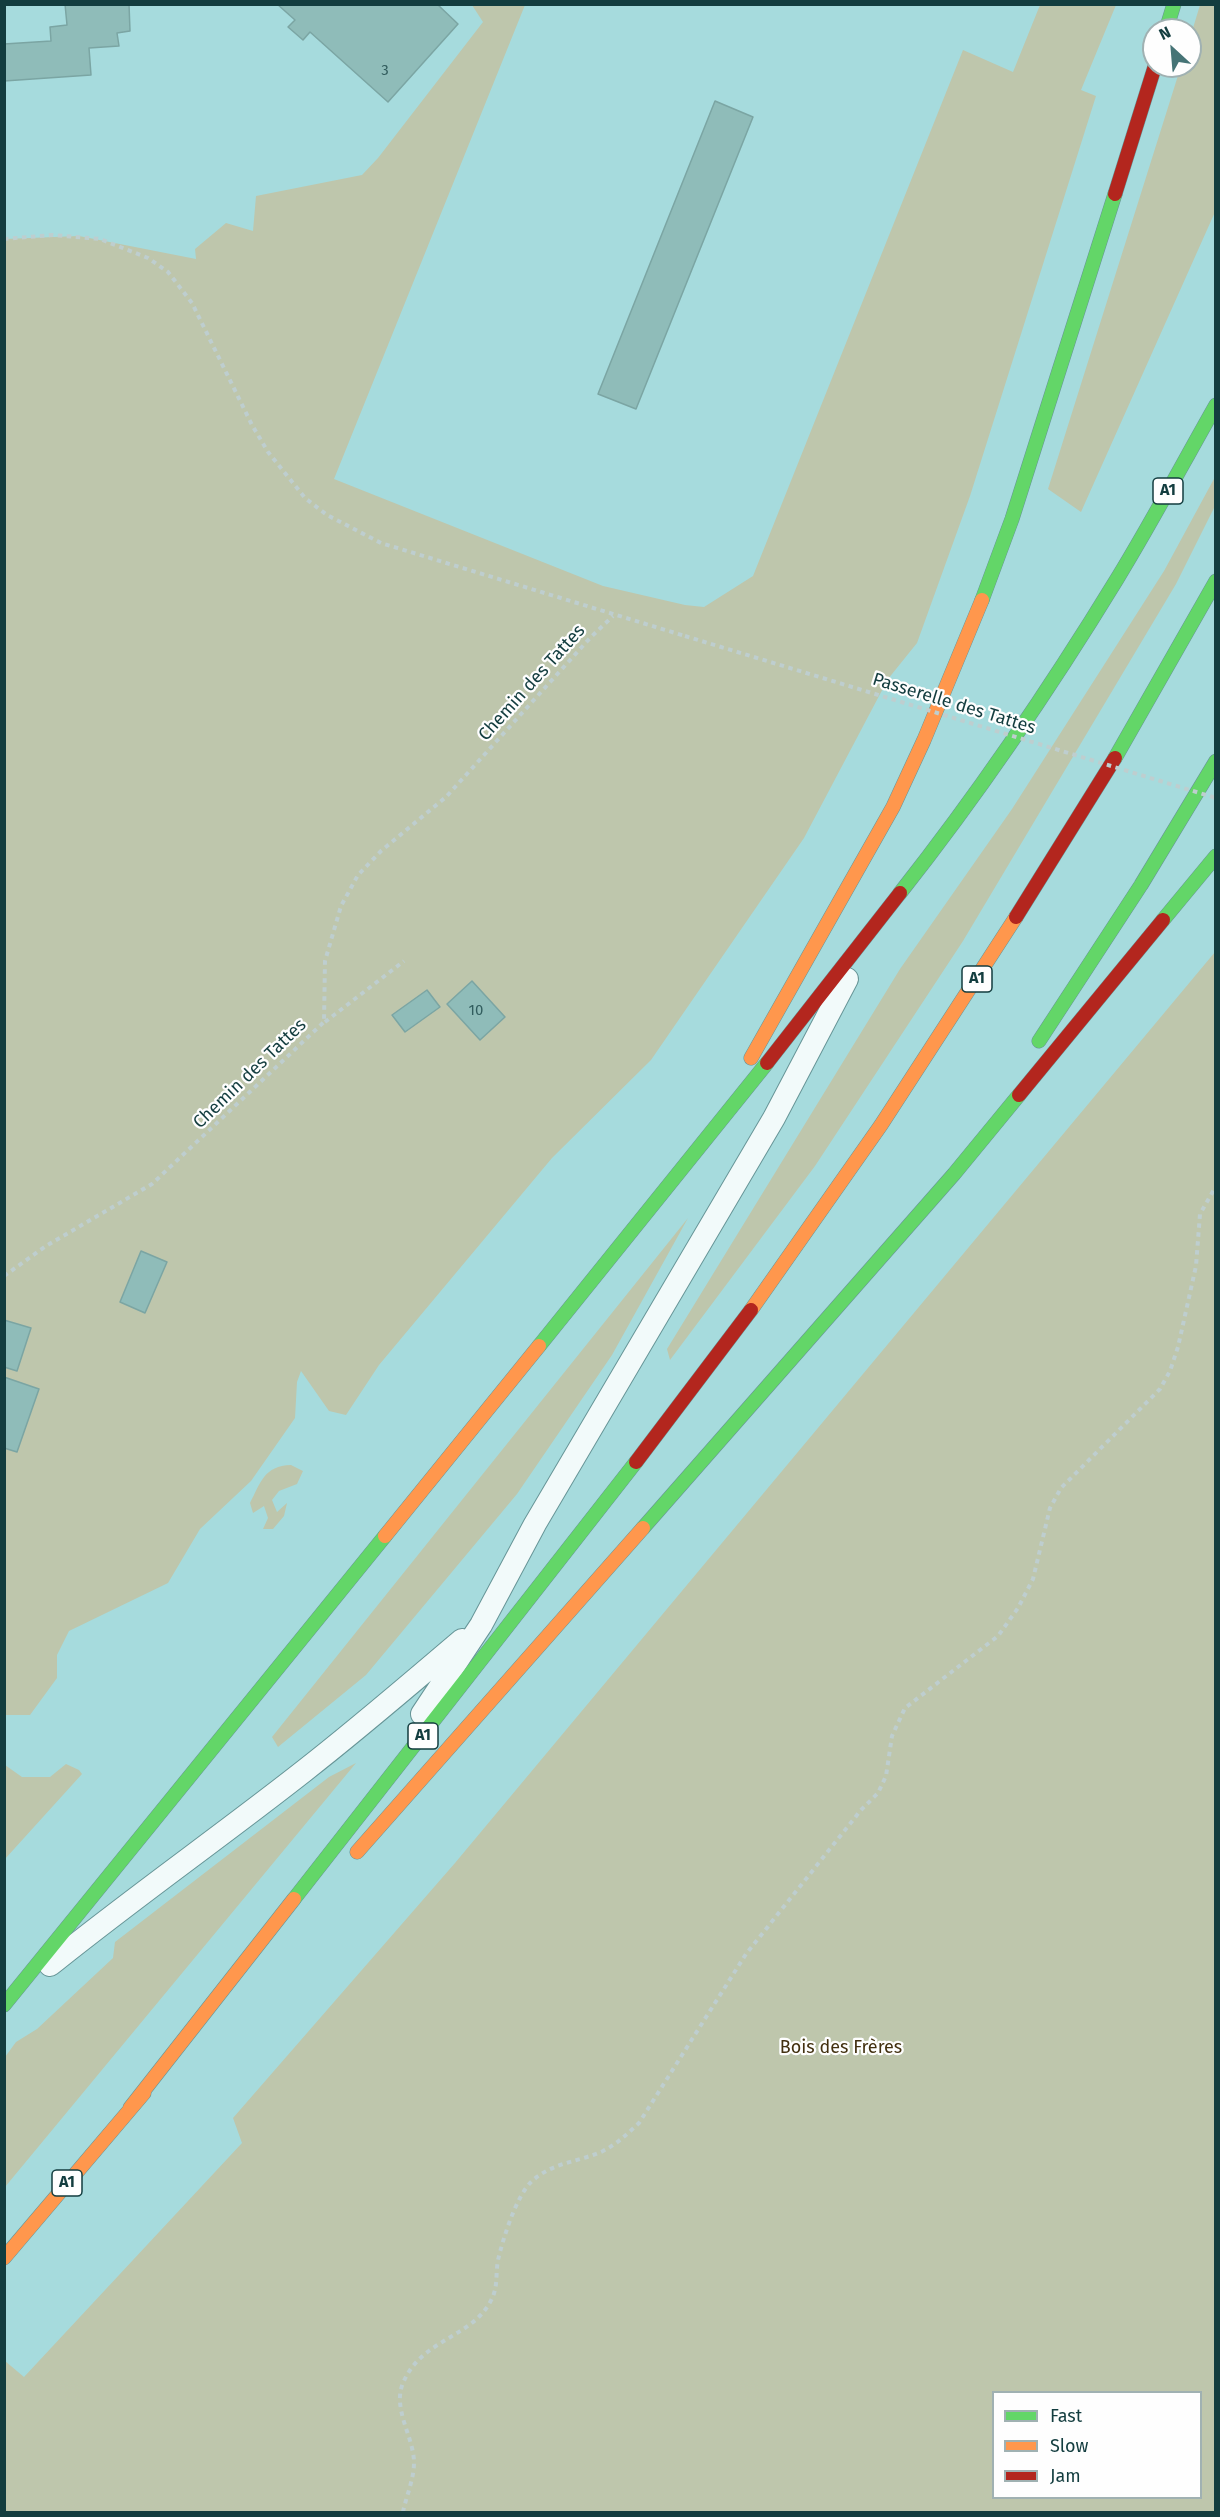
<!DOCTYPE html>
<meta charset="utf-8">
<style>
body{margin:0}
#map{position:relative;width:1220px;height:2517px;overflow:hidden;background:#a6dbdd;font-family:"Fira Sans",sans-serif}
canvas{display:block}
.frame{position:absolute;inset:0;border:6px solid #133d3f;pointer-events:none}
.legend{position:absolute;left:992px;top:2391px;width:210px;height:108px;box-sizing:border-box;background:#fefefe;border:2px solid #a0b1b2;margin:0;padding:8px 10px;list-style:none;font-size:18px;color:#133d3f}
.legend li{display:flex;align-items:center;gap:12px;height:30px}
.legend b{width:30px;border:2px solid #a0b1b2}
.north{position:absolute;left:1142px;top:18px;width:60px;height:60px;box-sizing:border-box;background:#fefefe;border:2px solid #a0b1b2;border-radius:50%;rotate:334deg;font-size:16px;font-weight:700;line-height:24px;text-align:center;color:#133d3f}
.north::after{content:'';display:block;margin:auto;width:21px;height:27px;background:#467476;clip-path:polygon(50% 0,100% 100%,50% 72%,0 100%)}
</style>
<div id="map">
<canvas width="1220" height="2517"></canvas>
<div class="frame"></div>
<ul class="legend">
<li><b style="height:8px;background:#63d668"></b>Fast</li>
<li><b style="height:8px;background:#ff974d"></b>Slow</li>
<li><b style="height:8px;background:#b3261e"></b>Jam</li>
</ul>
<div class="north">N</div>
</div>
<script>
const ctx = document.querySelector('canvas').getContext('2d');
ctx.lineJoin = 'round';
function paint(path, color) { ctx.fillStyle = color; ctx.fill(path, 'evenodd'); }
function strokePath(path, color, width, dash) { ctx.strokeStyle = color; ctx.lineWidth = width; ctx.lineCap = dash ? 'butt' : 'round'; ctx.setLineDash(dash || []); ctx.stroke(path); }
function drawText(font, color, halo, rows, align = 'center') {
  ctx.font = font + ' "Fira Sans",sans-serif'; ctx.lineWidth = 4.5; ctx.setLineDash([]); ctx.textBaseline = 'middle'; ctx.strokeStyle = halo; ctx.fillStyle = color; for (const [text, x, y, turn = 0] of rows) {
    ctx.save(); ctx.translate(x, y); ctx.rotate((+turn || 0) * Math.PI / 180); ctx.textAlign = isNaN(turn) ? turn : align; if (halo) ctx.strokeText(text, 0, 0); ctx.fillText(text, 0, 0); ctx.restore();
  }
}
const green = new Path2D(`
 M472,5H525L334,479L603,586L685,605L704,607L753,576L963,50L1013,72L1040,5H1116L1081,90L1096,96L970,496L917,643L888,679L804,838L651,1060L552,1158L379,1365L346,1415L329,1411L301,1371L297,1382L295,1418L251,1481L200,1529L168,1583L69,1631L57,1655V1678L30,1715H5V239L79,236L196,259L195,249L226,223L253,231L256,196L362,175L378,158L483,22Z
 M1200,5H1215V212L1081,512L1048,489L1181,66H1190V38Z
 M1215,477V506L1176,584L963,941L815,1166L670,1360L667,1349L900,969L1012,809L1164,571Z
 M1215,952V2512H5V2361L24,2377L242,2143L233,2118L455,1863ZM994,2392H1200V2498H994Z
 M688,1218L612,1355L517,1494L366,1675L278,1747L272,1737Z
 M291,1465L303,1471L297,1484L279,1491L272,1500L277,1512L287,1503L284,1516L273,1529H263L268,1518L264,1506L253,1513L250,1503C261,1482 264,1466 291,1465Z
 M356,1763L5,2187V2057L16,2042L37,2029L113,1958L115,1942L329,1777Z
 M66,1764L79,1770L82,1774L5,1859V1765L22,1777H50Z`);
const building = new Path2D(`
 M65,4H129L130,31L117,33L119,46L89,48L91,75L4,81V44L51,41L50,27L67,25Z
 M277,4H437L458,24L388,102L310,32L303,40L288,27L295,20Z
 M715,101L753,117L636,409L598,394Z
 M472,981L505,1017L480,1040L447,1004Z
 M427,990L440,1007L405,1032L392,1015Z
 M141,1251L167,1262L145,1313L120,1302Z
 M4,1320L31,1328L17,1371L4,1367Z
 M4,1377L39,1389L17,1452L4,1448Z`);
const path = new Path2D(`
 M4,239L52,235L100,239L148,258L168,272L192,303L252,425L268,452L305,498L327,515L381,543L685,636
 M325,1022L404,961
 M4,1276L46,1246L152,1184L324,1022L325,961L341,906L358,875L381,851L446,797L590,638L613,616
 M403,2512C406,2497 414,2479 414,2463C414,2437 392,2409 403,2383C421,2340 469,2338 489,2304C499,2288 495,2277 498,2260C503,2239 516,2196 532,2181C553,2162 579,2162 603,2151C617,2144 627,2134 639,2123L746,1954L861,1810L878,1793L886,1776L892,1736L905,1708L998,1636L1018,1608L1033,1579L1050,1508L1061,1488L1160,1389L1170,1371L1178,1347L1196,1266L1200,1214L1216,1186`);
const lane = new Path2D(`
 M422,1714L481,1625L535,1524L774,1118L847,979
 M50,1965C133,1898 220,1837 304,1771C358,1729 410,1684 462,1640`);
const fast = new Path2D(`
 M1166,30L1174,4
 M982,600L1012,519L1115,194
 M1115,758L1216,581
 M900,893C979,793 1051,687 1117,579C1152,522 1183,463 1216,405
 M1163,920L1216,856
 M1039,1041L1141,885L1216,761
 M539,1346L767,1063
 M643,1528L954,1174L1019,1095
 M294,1899L636,1462
 M4,2005L385,1536`);
const slow = new Path2D(`
 M751,1058L893,807L924,740L982,600
 M751,1310L881,1125L1016,917
 M385,1536L539,1346
 M357,1852L643,1528
 M130,2108L294,1899
 M4,2258L144,2093`);
const jam = new Path2D(`
 M1115,194L1155,66
 M1016,917L1115,758
 M767,1063L900,893
 M1019,1095L1163,920
 M636,1462L751,1310`);
const pathBridge = new Path2D(`
 M685,636L1216,798`);
const numberNames = [
 ["3",385,71],
 ["10",476,1011]
];
const shields = [
 [1168,491,30],
 [977,979,30],
 [423,1736,30],
 [67,2183,30]
];
const shieldNames = [
 ["A1",1168,491],
 ["A1",977,979],
 ["A1",423,1736],
 ["A1",67,2183]
];
const streetNames = [
 ["Chemin des Tattes",532,683,-48],
 ["Passerelle des Tattes",954,704,17],
 ["Chemin des Tattes",250,1074,-44]
];
const parkNames = [
 ["Bois des Frères",841,2048]
];
paint(green, '#bec6ac');
paint(building, '#8fbcb9');
strokePath(building, '#7ba5a3', 1.5);
strokePath(lane, '#679597', 24);
strokePath(fast, '#679597', 15);
strokePath(slow, '#679597', 15);
strokePath(jam, '#679597', 15);
strokePath(path, '#bececf', 4, [4.5, 4.5]);
strokePath(lane, '#f2fafa', 22);
strokePath(fast, '#63d668', 14);
strokePath(slow, '#ff974d', 14);
strokePath(jam, '#b3261e', 14);
strokePath(pathBridge, '#bececf', 4, [4.5, 4.5]);
drawText('15px', '#325d5e', null, numberNames);
for (const [x, y, w] of shields) { const box = new Path2D(); box.roundRect(x - w / 2, y - 13, w, 26, 4.5); ctx.fillStyle = '#fefefe'; ctx.fill(box); strokePath(box, '#133d3f', 1.5); }
drawText('bold 16px', '#133d3f', null, shieldNames);
drawText('18px', '#133d3f', '#fefefe', streetNames);
drawText('18px', '#423010', '#fefefe', parkNames);
</script>
